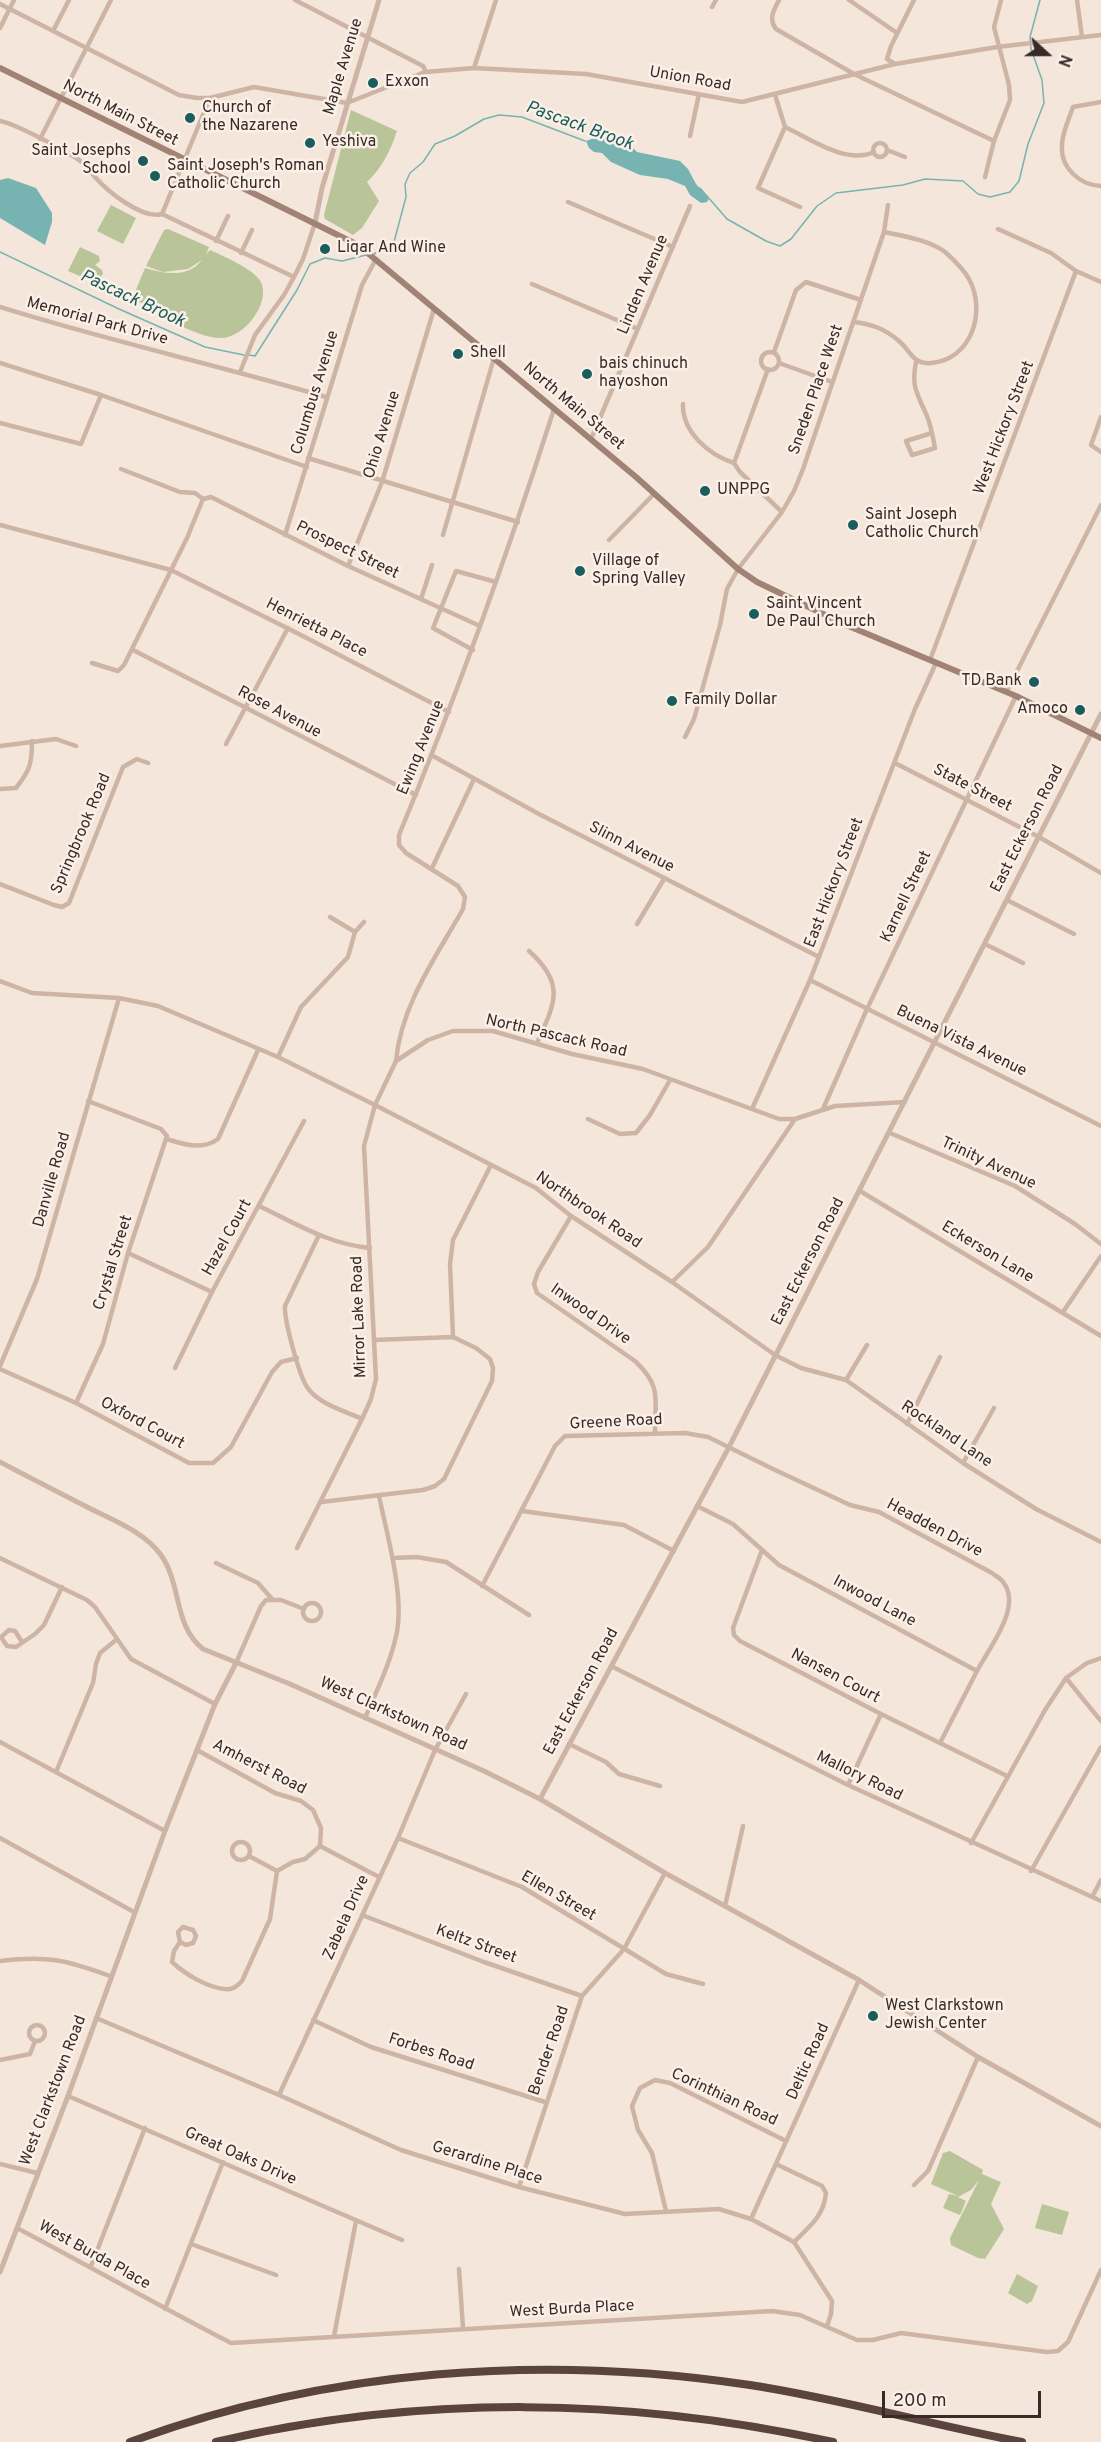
<!DOCTYPE html>
<style>
body{margin:0}
#map{position:relative;width:1101px;height:2442px;overflow:hidden;background:#f4e6da;font-family:Overpass,sans-serif}
canvas{display:block}
.north{position:absolute;left:1017px;top:24px;width:60px;height:60px;-webkit-text-stroke:4px #fbf0e7;paint-order:stroke;rotate:111deg;font-size:16px;font-weight:700;line-height:24px;text-align:center;color:#382b27}
.north::after{content:'';display:block;margin:auto;width:21px;height:27px;background:#382b27;clip-path:polygon(50% 0,100% 100%,50% 72%,0 100%)}
.scale{position:absolute;left:882px;top:2391px;width:159px;height:27px;box-sizing:border-box;border:3px solid #382b27;border-top:0;padding-left:8px;font-size:18px;line-height:21px;white-space:nowrap;color:#382b27;-webkit-text-stroke:4px #fbf0e7;paint-order:stroke}
</style>
<div id="map">
<canvas width="1101" height="2442"></canvas>
<div class="north">N</div>
<div class="scale">200 m</div>
</div>
<script>
const ctx = document.querySelector('canvas').getContext('2d');
ctx.lineJoin = 'round';
function paint(path, color) { ctx.fillStyle = color; ctx.fill(path, 'evenodd'); }
function strokePath(path, color, width, dash) { ctx.strokeStyle = color; ctx.lineWidth = width; ctx.lineCap = dash ? 'butt' : 'round'; ctx.setLineDash(dash || []); ctx.stroke(path); }
function drawText(font, color, halo, rows, align = 'center') {
  ctx.font = font + ' Overpass,sans-serif'; ctx.lineWidth = 5; ctx.setLineDash([]); ctx.textBaseline = 'middle'; ctx.strokeStyle = halo; ctx.fillStyle = color; for (const [text, x, y, turn = 0] of rows) {
    ctx.save(); ctx.translate(x, y); ctx.rotate((+turn || 0) * Math.PI / 180); ctx.textAlign = isNaN(turn) ? turn : align; if (halo) ctx.strokeText(text, 0, 0); ctx.fillText(text, 0, 0); ctx.restore();
  }
}
const green = new Path2D(`
 M351,110L397,131C391,150 381,169 367,182L379,201L362,228L353,235L325,219L324,215Z
 M111,205L136,218L123,244L97,231Z
 M168,229L209,247L206,255L210,250C223,256 254,269 261,282C271,304 243,339 220,338C196,338 152,311 133,297L145,268C165,274 188,278 202,260L188,269L163,272L146,266L164,230Z
 M80,247L99,256L100,261L95,265L102,270L103,274L97,282L92,281L87,274H84L82,277L68,271Z
 M950,2151L983,2170L982,2174L1001,2182L991,2204L1004,2229L985,2259L978,2258L951,2245L950,2238L979,2180L971,2190L958,2197L966,2201L960,2215L943,2208L949,2194L958,2196L931,2184L943,2153Z
 M1042,2204L1069,2212L1062,2235L1035,2228Z
 M1017,2274L1038,2286L1032,2301L1027,2304L1008,2293Z`);
const water = new Path2D(`
 M600,136L625,140L637,152L680,161L688,169L696,184L709,198L707,202L701,203L690,195L685,186L668,179L640,175L611,162L602,153L594,152L589,148L586,141Z
 M8,178L36,188L52,213V222L45,245L0,218V180Z`);
const stream = new Path2D(`
 M700,188L727,219L766,241L780,246L791,239L817,206L836,193L903,185L925,179L963,181L978,194L990,197L1010,192L1019,181L1028,144L1044,103L1042,80L1031,49L1030,37L1040,0
 M0,252L119,309L205,347L244,355
 M374,254L394,242L406,197L405,184L410,173L423,162L435,144L455,136L484,119L499,115L522,117L585,141
 M249,355L255,356L297,290L310,264L325,258L342,261L366,255`);
const minor = new Path2D(`
 M295,0L423,66L426,72
 M779,0C774,10 768,19 776,29L854,74L994,141
 M849,0L897,33
 M1077,0L1082,37
 M0,4L179,95L197,98H210L254,87L347,103L425,72L474,68L586,74L742,102L895,64L997,47L1101,35
 M712,7L716,0
 M0,28L14,0
 M53,31L69,0
 M895,64L887,59L891,46L914,0
 M474,68L496,0
 M775,95L785,127L758,188L800,207
 M1101,102L1073,107C1069,119 1062,133 1062,145C1060,168 1080,185 1101,186
 M0,121C16,124 69,152 83,163C88,167 91,173 95,177C107,191 143,220 162,214
 M785,127C809,138 846,165 874,152
 M690,136L699,94
 M40,139L111,0
 M873 150a7 7 0 1 1 14 0a7 7 0 1 1-14 0Z
 M887,150L905,157
 M985,177L994,141L1010,100L1009,85L994,27L1001,0
 M568,202L673,247
 M162,214L294,277
 M162,214L210,98
 M998,229L1051,253L1076,271L1101,282
 M216,241L228,216
 M241,253L252,230
 M532,284L638,329
 M0,307C108,341 218,365 326,397
 M854,322C872,324 885,329 899,341C911,351 913,365 931,363C971,360 987,312 969,279C964,270 953,259 945,252C929,240 903,236 884,232
 M774,352L796,290L806,282L861,300
 M761 361a9 9 0 1 1 18 0a9 9 0 1 1-18 0Z
 M916,362C911,387 917,393 927,416C931,426 933,437 935,448L912,455L906,441L932,433
 M0,363L101,395L307,467
 M779,363L832,382
 M768,369L734,463L740,472L782,512
 M240,372L255,335L284,295L294,277L303,259L315,223
 M683,404C682,432 709,455 734,463
 M1101,417L1091,445L1101,452
 M0,423L81,444L101,395
 M591,439L690,206
 M308,458L518,522
 M121,469L180,492L195,493L203,499
 M203,499L211,497L348,566L480,626
 M0,525L171,570L297,633L449,712
 M285,535L362,285L375,261
 M443,535L494,358
 M609,540L654,494
 M348,566L382,482L434,309
 M421,599L432,565
 M133,650L416,795
 M473,650L433,628L456,571L496,582
 M930,660L1076,271
 M92,663L118,671L124,665L187,538L203,499
 M1007,691L1101,505
 M685,737L694,719L720,625L727,589L738,569L782,512L794,491L803,469L884,232L888,205
 M226,744L288,628
 M0,746L56,739L76,746
 M433,756L539,814L819,957
 M895,763L1039,837L1101,873
 M0,789L16,788C30,770 32,764 32,741
 M432,868L474,779
 M0,884L54,905L62,907L69,903L123,767L137,759L148,763
 M1007,900L1074,934
 M330,917L355,932
 M637,924L664,879
 M985,944L1023,963
 M529,951C566,984 555,1003 537,1043
 M810,980L1101,1126
 M0,981L32,993L119,998L158,1006L278,1057L375,1105L536,1188L571,1216L672,1282L775,1355L801,1368L846,1380L963,1463L1036,1509L1101,1542
 M278,1057L301,1007L348,957L355,932L364,922
 M396,1061C401,1005 436,957 463,909L465,897L458,886L406,853L399,845V835C457,695 508,553 554,409
 M752,1109L810,980L915,709L936,663
 M823,1109L867,1009L1016,696
 M588,1119L620,1134L636,1133L650,1115L670,1080
 M890,1133L1015,1186L1075,1224L1101,1244
 M166,1139C185,1144 201,1151 218,1139L258,1050
 M860,1191L1101,1336
 M259,1206C297,1224 328,1244 370,1248
 M571,1216L538,1272L534,1284L537,1293L635,1361C662,1386 655,1399 655,1433
 M319,1235L285,1306C284,1320 299,1375 307,1387C318,1404 345,1411 362,1419
 M128,1253L212,1292
 M672,1282L708,1247L795,1119
 M1063,1312L1101,1256
 M453,1337L450,1264L453,1240L491,1165
 M0,1366L37,1279L119,998
 M175,1368L212,1292L304,1121
 M0,1369L76,1403L189,1463H213L231,1447L272,1372L281,1362L297,1358
 M846,1380L867,1345
 M76,1403L103,1344L128,1253L167,1136L161,1129L88,1101
 M907,1424L940,1357
 M963,1463L994,1408
 M321,1502L423,1490L435,1486L444,1479L492,1381L493,1368L490,1359L476,1348L453,1337L374,1340
 M697,1506L733,1524L779,1565L977,1671L940,1743
 M522,1511L624,1525L674,1551
 M297,1548L362,1419L371,1399L376,1379L364,1146L375,1105L396,1061L428,1040L453,1031H493L572,1054L643,1069L779,1119H795L835,1106L905,1102
 M762,1550L733,1628L734,1635L740,1641L881,1714L1007,1776
 M0,1558L87,1600L95,1607L131,1659L215,1704
 M392,1558L417,1557L446,1562L529,1615
 M216,1563L258,1583L272,1599
 M482,1586L555,1446L565,1436L685,1433L708,1437L773,1469L850,1505L879,1512L992,1573C995,1576 1001,1578 1003,1582C1023,1606 989,1648 977,1671
 M303 1612a9 9 0 1 1 18 0a9 9 0 1 1-18 0Z
 M22,1642L15,1631L9,1630L1,1637L7,1646L16,1647L35,1634L44,1625L62,1587
 M236,1663L261,1606L266,1600H281L304,1609
 M611,1666L848,1785L1101,1901
 M1066,1678L1101,1721
 M365,1718C377,1690 391,1662 397,1632C404,1593 387,1535 379,1496
 M0,1742L165,1831
 M569,1744L606,1762L619,1774L660,1786
 M197,1750L275,1793L301,1801L313,1810L321,1828L320,1846
 M56,1772L93,1683L96,1664L100,1653L116,1640
 M848,1785L881,1714
 M0,1838L134,1912
 M398,1838L522,1887L666,1974L703,1984
 M232 1851a9 9 0 1 1 18 0a9 9 0 1 1-18 0Z
 M971,1843L1045,1710L1066,1678L1087,1663L1101,1658
 M320,1846L379,1877
 M249,1856L277,1871
 M1031,1871L1101,1747
 M1092,1897L1101,1880
 M725,1906L743,1826
 M362,1915L484,1962L582,1996
 M180,1942L186,1945L193,1943L196,1936L193,1930L183,1927L178,1932L180,1942L174,1951L172,1962C185,1974 208,1988 225,1989C233,1990 237,1986 242,1981L270,1919L277,1871L293,1862L305,1859L320,1846
 M0,1961C47,1955 66,1960 110,1976
 M96,2018L279,2095L401,2150L519,2187L625,2214L719,2209L751,2219L794,2242L832,2301L831,2314L827,2326
 M313,2020L371,2047L545,2102
 M29 2033a8 8 0 1 1 16 0a8 8 0 1 1-16 0Z
 M0,2060L30,2054L35,2041
 M279,2095L398,1838L435,1750L466,1694
 M68,2096L402,2240
 M0,2164L37,2173
 M776,2164L822,2186L826,2193C824,2216 809,2227 794,2242
 M914,2185L928,2171L978,2057
 M519,2187L582,1996L624,1949L665,1873
 M666,2211L652,2153L638,2130L632,2106L640,2088L655,2080L670,2083L786,2141
 M751,2219L859,1980
 M17,2228C89,2266 159,2306 231,2343L772,2311L800,2315L857,2340H873L901,2333L1047,2352L1058,2351L1068,2342L1101,2270
 M191,2244L276,2275
 M91,2266L145,2128
 M459,2269L463,2328
 M165,2309L223,2162
 M334,2336L356,2221`);
const tertiary = new Path2D(`
 M315,223L322,188L379,0
 M0,1462C30,1478 60,1493 89,1508C115,1521 144,1532 161,1555C182,1585 173,1625 203,1649L290,1684L484,1771L540,1799L665,1873L859,1980L978,2057L1101,2126
 M540,1799L729,1447L1101,714
 M0,2272L68,2096L165,1831L215,1704L236,1663`);
const secondary = new Path2D(`
 M0,68L358,245L636,477L738,569L757,582L846,625L1016,696L1101,738`);
const motorway = new Path2D(`
 M130,2442C327,2369 543,2354 750,2385C842,2399 931,2425 1022,2442
 M216,2442C420,2394 630,2397 833,2442`);
const markers = [
 [373,83,6,"#195d5c"],
 [190,118,6,"#195d5c"],
 [310,143,6,"#195d5c"],
 [143,161,6,"#195d5c"],
 [155,176,6,"#195d5c"],
 [325,249,6,"#195d5c"],
 [458,354,6,"#195d5c"],
 [587,374,6,"#195d5c"],
 [705,491,6,"#195d5c"],
 [853,525,6,"#195d5c"],
 [580,571,6,"#195d5c"],
 [754,614,6,"#195d5c"],
 [1034,682,6,"#195d5c"],
 [672,701,6,"#195d5c"],
 [1080,710,6,"#195d5c"],
 [873,2016,6,"#195d5c"]
];
const streetNames = [
 ["Maple Avenue",344,67,-73],
 ["Union Road",690,80,10],
 ["North Main Street",120,114,27],
 ["Linden Avenue",644,285,-67],
 ["Memorial Park Drive",97,322,15],
 ["Sneden Place West",817,390,-71],
 ["Columbus Avenue",316,393,-73],
 ["North Main Street",573,407,40],
 ["West Hickory Street",1005,428,-69],
 ["Ohio Avenue",383,435,-73],
 ["Prospect Street",347,551,26],
 ["Henrietta Place",316,629,27],
 ["Rose Avenue",279,713,28],
 ["Ewing Avenue",422,748,-68],
 ["State Street",972,789,27],
 ["East Eckerson Road",1028,829,-63],
 ["Springbrook Road",82,834,-67],
 ["Slinn Avenue",631,848,27],
 ["East Hickory Street",835,883,-69],
 ["Karnell Street",907,897,-65],
 ["North Pascack Road",556,1037,13],
 ["Buena Vista Avenue",961,1042,26],
 ["Trinity Avenue",988,1164,25],
 ["Danville Road",53,1180,-74],
 ["Northbrook Road",588,1211,34],
 ["Hazel Court",228,1238,-61],
 ["Eckerson Lane",987,1253,31],
 ["East Eckerson Road",809,1262,-63],
 ["Crystal Street",114,1263,-73],
 ["Inwood Drive",590,1315,35],
 ["Mirror Lake Road",360,1317,-92],
 ["Greene Road",616,1423,-3],
 ["Oxford Court",142,1424,28],
 ["Rockland Lane",946,1435,34],
 ["Headden Drive",934,1529,28],
 ["Inwood Lane",874,1602,28],
 ["Nansen Court",835,1677,28],
 ["East Eckerson Road",582,1692,-62],
 ["West Clarkstown Road",393,1715,24],
 ["Amherst Road",259,1768,27],
 ["Mallory Road",859,1777,26],
 ["Ellen Street",558,1897,30],
 ["Zabela Drive",347,1918,-66],
 ["Keltz Street",476,1945,20],
 ["Bender Road",550,2051,-71],
 ["Forbes Road",431,2053,18],
 ["Deltic Road",809,2062,-66],
 ["West Clarkstown Road",54,2091,-69],
 ["Corinthian Road",724,2098,25],
 ["Great Oaks Drive",240,2157,24],
 ["Gerardine Place",487,2164,17],
 ["West Burda Place",94,2256,29],
 ["West Burda Place",572,2310,-3]
];
const poiNames = [
 ["Exxon",385,83],
 ["Church of",202,109],
 ["the Nazarene",202,127],
 ["Yeshiva",322,143],
 ["Saint Josephs",131,152,"right"],
 ["School",131,170,"right"],
 ["Saint Joseph's Roman",167,167],
 ["Catholic Church",167,185],
 ["Liqar And Wine",337,249],
 ["Shell",470,354],
 ["bais chinuch",599,365],
 ["hayoshon",599,383],
 ["UNPPG",717,491],
 ["Saint Joseph",865,516],
 ["Catholic Church",865,534],
 ["Village of",592,562],
 ["Spring Valley",592,580],
 ["Saint Vincent",766,605],
 ["De Paul Church",766,623],
 ["TD Bank",1022,682,"right"],
 ["Family Dollar",684,701],
 ["Amoco",1068,710,"right"],
 ["West Clarkstown",885,2007],
 ["Jewish Center",885,2025]
];
const waterNames = [
 ["Pascack Brook",579,127,20],
 ["Pascack Brook",132,300,25]
];
paint(green, '#b9c499');
paint(water, '#77b3b1');
strokePath(stream, '#77b3b1', 1.5);
strokePath(minor, '#cdb4a5', 4.5);
strokePath(tertiary, '#cdb4a5', 5);
strokePath(secondary, '#a18376', 6);
strokePath(motorway, '#5a443d', 8);
for (const [x, y, r, color] of markers) { const dot = new Path2D(); dot.arc(x, y, r, 0, 2 * Math.PI); ctx.fillStyle = color; ctx.fill(dot); strokePath(dot, '#fbf0e7', 2); }
drawText('16px', '#382b27', '#fbf0e7', streetNames);
drawText('16px', '#382b27', '#fbf0e7', poiNames, 'left');
drawText('italic 18px', '#195d5c', '#fbf0e7', waterNames);
</script>
